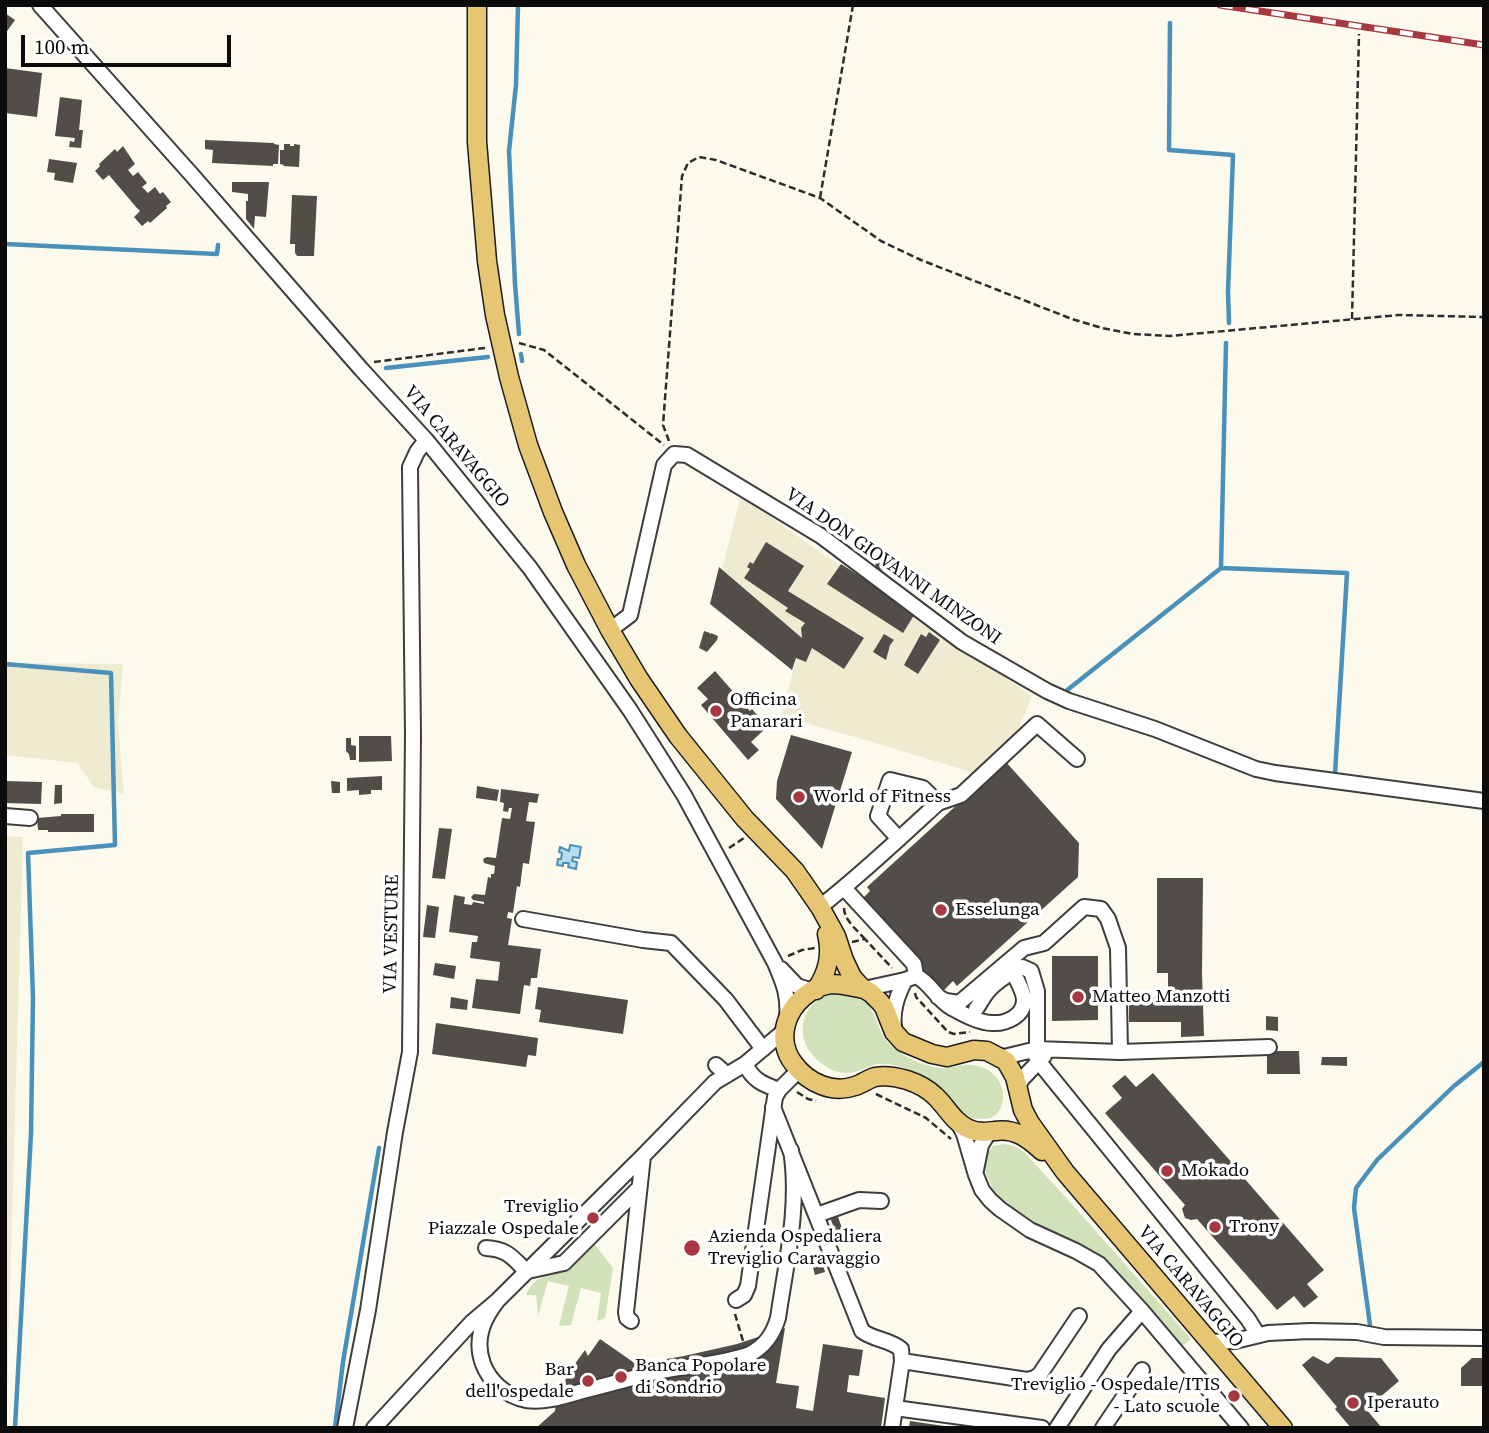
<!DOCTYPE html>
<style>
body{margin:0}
#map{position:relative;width:1489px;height:1433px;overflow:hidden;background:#fcf9ed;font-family:"Source Serif 4",serif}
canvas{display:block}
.frame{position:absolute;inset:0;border:7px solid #0b0b0b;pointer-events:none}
.scale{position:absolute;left:21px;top:35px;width:210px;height:32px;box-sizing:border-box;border:4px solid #0b0b0b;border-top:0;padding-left:9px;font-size:21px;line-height:24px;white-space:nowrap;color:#0b0b0b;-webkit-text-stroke:5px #fff;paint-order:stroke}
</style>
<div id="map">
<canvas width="1489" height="1433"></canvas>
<div class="frame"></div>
<div class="scale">100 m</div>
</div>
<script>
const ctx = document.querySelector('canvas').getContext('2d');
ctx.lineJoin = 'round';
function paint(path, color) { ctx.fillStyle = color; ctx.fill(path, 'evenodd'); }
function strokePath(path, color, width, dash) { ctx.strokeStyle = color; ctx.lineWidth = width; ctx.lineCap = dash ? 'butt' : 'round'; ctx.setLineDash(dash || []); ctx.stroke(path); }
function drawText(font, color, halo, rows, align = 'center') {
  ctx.font = font + ' "Source Serif 4",serif'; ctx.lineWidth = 7; ctx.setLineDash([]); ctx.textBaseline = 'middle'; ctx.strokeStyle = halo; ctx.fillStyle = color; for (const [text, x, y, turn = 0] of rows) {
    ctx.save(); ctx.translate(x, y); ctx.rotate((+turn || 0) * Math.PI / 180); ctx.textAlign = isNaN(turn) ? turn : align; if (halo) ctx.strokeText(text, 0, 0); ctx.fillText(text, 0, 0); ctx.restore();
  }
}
const farmland = new Path2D(`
 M741,495L814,548L881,591L1032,696L1013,743L977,774L869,741L781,716L802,638L722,569Z
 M5,663L123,664L118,722L124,794L94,787L77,763L5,755Z
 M5,836L23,837L6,1428H5Z`);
const green = new Path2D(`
 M835,993C845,994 857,995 865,1002C876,1011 877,1028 885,1039C889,1044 896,1050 901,1053C912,1061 928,1067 941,1068C952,1069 962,1064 972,1065C989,1066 1003,1079 1003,1096C1003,1103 1001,1110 995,1115C991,1119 986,1119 981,1119C956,1119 955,1102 941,1088C933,1079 920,1074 909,1070C899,1066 888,1063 878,1064C871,1065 865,1069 858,1071C838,1078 819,1065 808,1049C802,1039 801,1024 806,1014C812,1001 822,996 835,993Z
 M1003,1144L1014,1146L1023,1151L1071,1203L1191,1339L1181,1347L1115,1271L1095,1252L1078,1242L1054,1234L1015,1210L994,1193L986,1173L985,1165L987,1154L993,1146Z
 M593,1242L613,1268L605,1318L597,1321L601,1293L581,1288L571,1325L559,1326L569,1286L548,1281L537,1319L538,1314L536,1295H526C536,1273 545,1280 563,1270C574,1263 583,1250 593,1242Z`);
const water = new Path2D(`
 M570,845L581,847L579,858L573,857L572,861L577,862L576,869L568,867L569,863H563V866L557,865L558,859H561L562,853L559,852L560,847L569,851Z`);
const stream = new Path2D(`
 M518,5L516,85L509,151L515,284L519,334
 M1170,23L1169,150L1233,155L1228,292L1229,323
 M5,244L217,254L218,245
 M521,354L522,361
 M386,368L488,357
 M1221,568L1347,573L1335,774
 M5,664L111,673L115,845L28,853L33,998L31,1133L15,1428
 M1061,695L1221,568L1226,343
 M1370,1325L1354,1208L1356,1188L1377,1160L1454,1086L1484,1062
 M335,1428L343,1362L379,1148`);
const building = new Path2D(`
 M5,13L15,20L5,34Z
 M5,68L42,73L37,117L5,113Z
 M60,97L82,100L79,130H83L81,148L69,147L70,141L74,142L75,138L55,136Z
 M205,140L274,143V144L279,145L278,164H273V166L212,163L213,150L205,149Z
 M284,144H290V146H294V144L300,145L299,167L283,166L284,165L280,164V150H284Z
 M123,146L135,164L128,170L133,176L138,172L147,183L142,187L148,193L155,187L160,194L163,192L171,202L166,206L167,208L150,223L148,221L142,226L134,217L140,211L136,207L109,175L103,180L95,171L100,166L99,164L115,149L117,152Z
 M49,159L77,163L73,183L54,180L55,173L47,172Z
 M232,182H269L266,217L255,216L254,229L246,219V201H248V194L232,192Z
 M292,195L317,196L314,256H297L295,253V244H290Z
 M766,542L804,566L788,591L864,638L844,669L812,648L806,662L796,658L792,670L710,604L719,567L802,638L801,628L805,623L785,611L788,608L744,578L750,569L747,567L750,562L753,564Z
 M876,560L890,563V571L875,569Z
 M841,564L916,612L903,633L827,584Z
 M704,631L710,633V635L711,633L718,636L717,640L707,652L699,648Z
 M929,632L940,640L918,674L904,665L921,634L926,637Z
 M884,634L894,640L890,645L886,660L873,652Z
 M715,671L750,711L752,709L767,727L751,742L759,750L748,760L701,705L708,699L697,688Z
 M791,735L852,752L822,849L776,799L777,781Z
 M359,736H391L392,761L359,762Z
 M346,738H351V745L356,746V760H350L349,754L346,751Z
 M1005,761L1079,843L1078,877L957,986L953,981L942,992L860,901L870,891L867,887Z
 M382,776V790H371V794L359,795V790L347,791V778Z
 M5,781L42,782L41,804L5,803Z
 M331,781L340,782V793H332Z
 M55,785H62V803L54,804Z
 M477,786L499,790L497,801L476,798Z
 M501,789L539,794L537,803L529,802L526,821L535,822L529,864L523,863L520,887L517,886L513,913L508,912L507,918L512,919L508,945L541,949L537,978H531L530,986L524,985L520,1014L472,1008L476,979L498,981L500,962L470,958L472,942H477L478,936L449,932L454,895L465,897L464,904L472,905L473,902L484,904V902L473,900L471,897L474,894L485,895L488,877L491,878V874H494L495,866L484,863L483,859L487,857L496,858L502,818L510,819L512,808H509L508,812L503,811L504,803L500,802Z
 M61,814H94V832H48V830H38L37,818L61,816Z
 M439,828L452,829L445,879L432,878Z
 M1157,878H1203L1202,973L1204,1036L1181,1037V1022H1129V998L1168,997V973H1157Z
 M427,905L439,907L435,938L423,937Z
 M1052,956H1098V1020L1052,1021Z
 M435,963L456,966L454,979L433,975Z
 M538,987L628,1000L623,1034L539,1022L541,1010L535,1009Z
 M451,997L468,1000L467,1010L450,1008Z
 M1266,1016L1278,1017V1031L1266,1030Z
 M436,1023L538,1038L536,1056L528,1055L526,1067L432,1054Z
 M1267,1051H1299L1300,1074H1267Z
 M1322,1057H1347V1066L1321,1065Z
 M1153,1073L1233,1164H1237L1242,1169L1245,1176L1244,1178L1324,1270L1307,1284L1318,1297L1304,1308L1294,1296L1277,1310L1197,1219L1191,1220L1185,1218L1182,1209L1185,1205L1105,1113L1122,1098L1112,1086L1125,1075L1136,1087Z
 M837,1214L843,1231L836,1234L830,1217Z
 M822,1261L825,1272L815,1275L812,1264Z
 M785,1328L776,1383L799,1386L796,1408L813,1411L823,1344L863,1350L859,1376L849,1375L847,1392L885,1398L881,1428H536L555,1411L557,1392L564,1391L566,1376L585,1350L588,1356L600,1339L636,1364L684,1356L737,1344Z
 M1313,1356L1328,1364L1336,1357L1381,1358L1399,1381L1366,1409L1382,1428H1351L1335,1409L1337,1407L1302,1365Z
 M1472,1358H1484V1386H1461V1368Z
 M910,1421L944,1426V1428H909Z`);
const path = new Path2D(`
 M820,198L853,5
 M1352,319L1359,34
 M519,343L544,350L664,445
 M374,362L485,348
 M669,441L663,425L682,176L688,163L699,157L716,160L820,198L881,241L921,260L1072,319L1102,328L1133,334L1170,336L1399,315L1484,317
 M729,848L744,838
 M844,908C844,920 857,930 865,939
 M852,942L865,939L892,968
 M788,956L802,950L815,948
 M915,993L916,997L948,1032L954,1034L970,1032
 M797,1092L808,1099L816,1101
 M876,1094L926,1118L951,1139
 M735,1314L743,1341`);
const minor = new Path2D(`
 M40,5L191,174L361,369L426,440L530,568L630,710L684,795L775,963C784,984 789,996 787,1018
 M610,630L630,615L664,465L674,454L687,455L821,536L962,642L1047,691L1069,701L1155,729L1256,769L1275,773L1484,801
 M938,803L961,795L1037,724L1077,759
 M5,816L30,818
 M844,888L914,964L916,976
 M820,907C861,875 899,839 938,803L923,788L890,780L878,816L899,839
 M523,919L643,940L671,943L726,1000L763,1049
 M781,969L797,986L813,991
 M864,989L905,980L916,976C930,982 937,1000 952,1008C963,1014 979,1023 992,1023C1006,1024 1024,1016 1024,1000C1024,994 1020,986 1017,980
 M938,997L946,1001L959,1003L1024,948L1044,943L1084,907L1101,909L1108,919L1118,948L1120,1052
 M976,1009C979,1005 982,999 985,995C994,982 1008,974 1022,967L1031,971L1037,991V1049
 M894,1027C892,1010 897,996 905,980
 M1033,1050L1039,1062L1248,1319L1258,1335
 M995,1055L1004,1057L1037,1049L1120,1052L1269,1047
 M745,1064C753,1080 762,1084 779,1090
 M716,1065L727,1075
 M1018,1086L1022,1079L1044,1056
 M773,1107L862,1331C874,1340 888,1339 901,1349L902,1361L892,1428
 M958,1122L964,1134L976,1175L982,1190L990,1200L1000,1209L1030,1230L1076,1251L1099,1264L1142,1311L1241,1428
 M976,1170L981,1145L989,1132
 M817,1215L859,1200L881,1201
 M486,1248C507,1249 512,1257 527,1272
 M528,1271L564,1263L639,1188
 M498,1300C483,1319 474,1339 483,1364C490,1382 506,1396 526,1400C545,1403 565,1396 583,1391C608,1385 632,1378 656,1372C685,1366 723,1364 750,1354C765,1346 773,1335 778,1318C786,1263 800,1206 791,1150
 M736,1300L744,1295L748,1286L775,1097L779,1090L799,1070
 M631,1321L627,1318L626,1312L643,1156
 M1208,1342L1235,1341L1268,1333L1310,1331L1357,1332L1384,1337L1484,1338
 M902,1361L1027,1380L1035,1378L1040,1374L1079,1316
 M895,1408L1042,1428
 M345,1428L368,1310L395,1132L410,1052L413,735L410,467L417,452L426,440
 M374,1428L472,1322L498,1300L643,1156L715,1082L745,1064L784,1031
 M1057,1428L1109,1349L1142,1311
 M1103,1428L1142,1370`);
const major = new Path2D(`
 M477,5V142L487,261L495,315L509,377L528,445L553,512L576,565L610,630L639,679L678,736L745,819L795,871L820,907L836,936L844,960L852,977L861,987L871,993L880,1002L884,1007L894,1032L903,1042L932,1054L947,1057L974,1050L987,1051L1006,1061L1015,1077L1023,1110L1030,1123L1065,1172L1283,1428
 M864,989C853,987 843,984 832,984C811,986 791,1004 786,1024C782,1038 785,1053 794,1064C808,1083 833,1094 855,1086C862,1084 868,1079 875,1077C885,1075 897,1077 907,1080C916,1083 928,1089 935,1096C947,1107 953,1122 969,1129C978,1133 986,1132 995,1131C1015,1128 1028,1138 1042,1151
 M816,990C828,972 832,955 827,934`);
const rail = new Path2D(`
 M1220,5L1484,45`);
const markers = [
 [716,711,7,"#a83740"],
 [799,797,7,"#a83740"],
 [941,910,7,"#a83740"],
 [1078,997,7,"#a83740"],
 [1167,1171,7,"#a83740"],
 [593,1218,7,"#a83740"],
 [1215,1227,7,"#a83740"],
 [692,1248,9,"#a83740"],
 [621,1377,7,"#a83740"],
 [588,1381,7,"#a83740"],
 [1234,1396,7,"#a83740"],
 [1353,1403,7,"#a83740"]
];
const streetNames = [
 ["VIA CARAVAGGIO",456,447,50],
 ["VIA DON GIOVANNI MINZONI",893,567,35],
 ["VIA VESTURE",392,934,-89],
 ["VIA CARAVAGGIO",1190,1287,50]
];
const poiNames = [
 ["Officina",730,700],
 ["Panarari",730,722],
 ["World of Fitness",813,797],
 ["Esselunga",955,910],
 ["Matteo Manzotti",1092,997],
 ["Mokado",1181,1171],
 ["Treviglio",579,1207,"right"],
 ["Piazzale Ospedale",579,1229,"right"],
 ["Trony",1229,1227],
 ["Azienda Ospedaliera",708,1237],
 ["Treviglio Caravaggio",708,1259],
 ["Banca Popolare",635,1366],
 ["di Sondrio",635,1388],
 ["Bar",574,1370,"right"],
 ["dell'ospedale",574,1392,"right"],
 ["Treviglio - Ospedale/ITIS",1220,1385,"right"],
 ["- Lato scuole",1220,1407,"right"],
 ["Iperauto",1367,1403]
];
paint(farmland, '#efebd0');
paint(green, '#d1e2bb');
paint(water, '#b8dbed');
strokePath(water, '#4991ba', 2);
strokePath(stream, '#4991ba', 4.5);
paint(building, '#534d49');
strokePath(minor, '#3e3e3e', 18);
strokePath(major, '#1c1c1c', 21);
strokePath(path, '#2d2d2d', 2.5, [7, 3.5]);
strokePath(minor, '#fff', 14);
strokePath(major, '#e6c673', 18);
strokePath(rail, '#a83740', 7);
strokePath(rail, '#fff', 4.5, [13]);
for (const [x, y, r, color] of markers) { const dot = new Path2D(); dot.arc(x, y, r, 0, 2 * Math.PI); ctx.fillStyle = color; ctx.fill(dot); strokePath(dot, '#fff', 2.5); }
drawText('19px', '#0b0b0b', '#fff', streetNames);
drawText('19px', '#0b0b0b', '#fff', poiNames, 'left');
</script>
